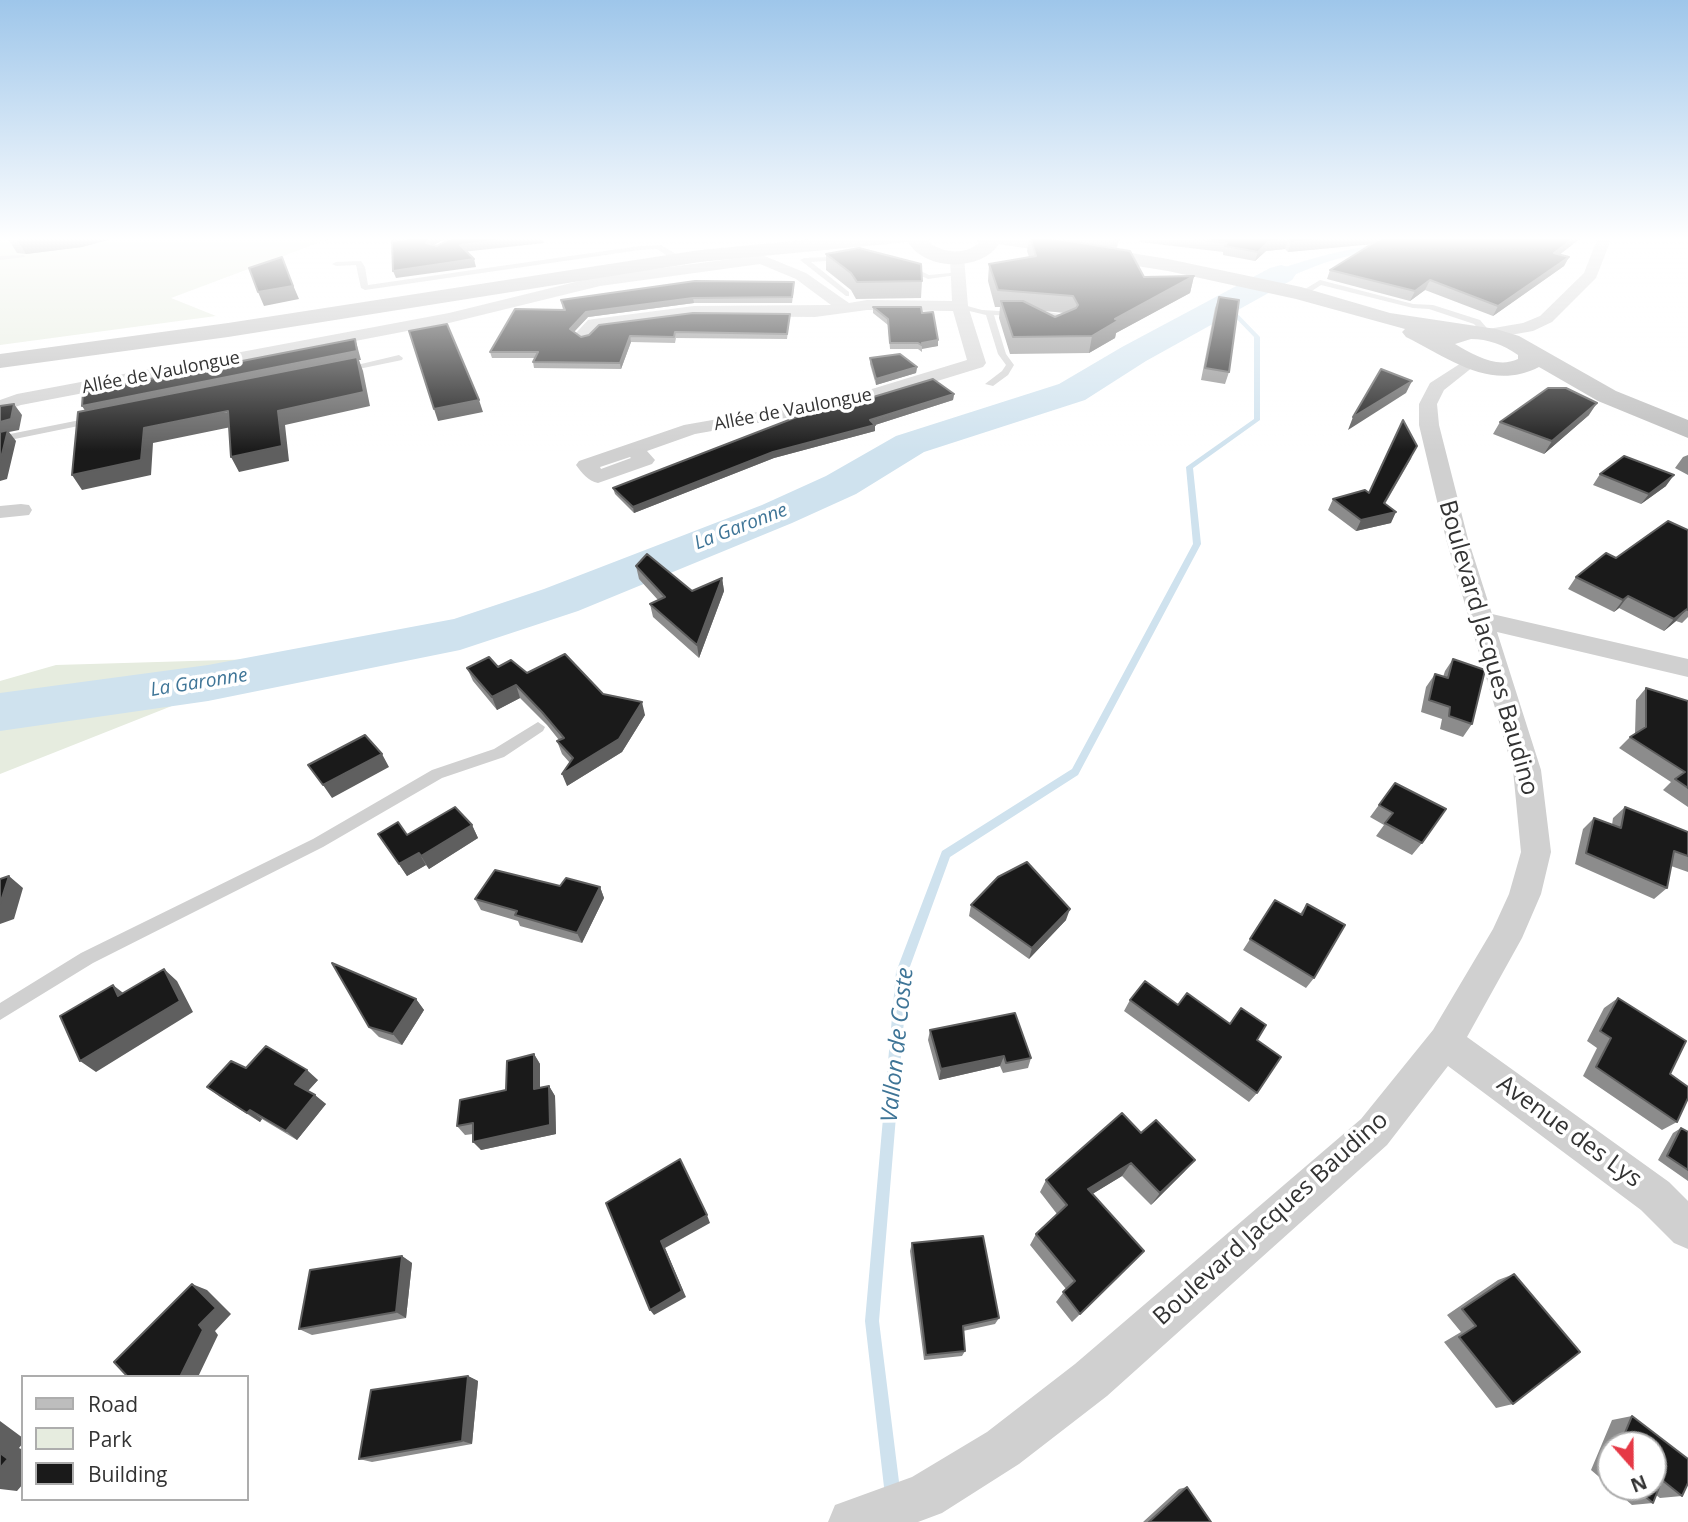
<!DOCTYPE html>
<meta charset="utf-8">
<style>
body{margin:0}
#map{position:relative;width:1688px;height:1522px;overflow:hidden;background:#fff;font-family:"Open Sans",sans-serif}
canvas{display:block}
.legend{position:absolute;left:21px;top:1375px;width:228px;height:126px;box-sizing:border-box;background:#fff;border:2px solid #adadad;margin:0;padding:9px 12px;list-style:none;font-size:21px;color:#333}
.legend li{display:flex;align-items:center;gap:14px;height:35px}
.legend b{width:35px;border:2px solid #adadad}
.north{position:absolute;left:1597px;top:1431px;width:70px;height:70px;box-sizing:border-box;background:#fff;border:2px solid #adadad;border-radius:50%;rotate:159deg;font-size:19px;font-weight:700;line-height:28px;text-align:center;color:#333}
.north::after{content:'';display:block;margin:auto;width:24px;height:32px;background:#e63946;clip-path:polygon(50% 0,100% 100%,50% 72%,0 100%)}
</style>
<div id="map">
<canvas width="1688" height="1522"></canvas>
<ul class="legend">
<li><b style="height:9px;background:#bdbdbd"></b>Road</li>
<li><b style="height:19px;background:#e6ecdf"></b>Park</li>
<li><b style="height:19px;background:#1a1a1a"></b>Building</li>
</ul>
<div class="north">N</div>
</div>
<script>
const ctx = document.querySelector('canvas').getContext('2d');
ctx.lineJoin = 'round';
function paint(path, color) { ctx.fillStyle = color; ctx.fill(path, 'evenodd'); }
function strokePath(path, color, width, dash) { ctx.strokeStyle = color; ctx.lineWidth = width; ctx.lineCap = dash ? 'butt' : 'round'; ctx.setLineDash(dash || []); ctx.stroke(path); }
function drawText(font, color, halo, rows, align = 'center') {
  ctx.font = font + ' "Open Sans",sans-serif'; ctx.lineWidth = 7; ctx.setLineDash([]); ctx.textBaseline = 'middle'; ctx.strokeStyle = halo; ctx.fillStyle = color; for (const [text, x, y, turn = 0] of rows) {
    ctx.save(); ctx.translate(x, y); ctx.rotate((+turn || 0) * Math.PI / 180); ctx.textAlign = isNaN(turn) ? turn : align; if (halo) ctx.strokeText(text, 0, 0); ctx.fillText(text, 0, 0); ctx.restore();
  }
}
const green = new Path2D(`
 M0,237H334L171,298L216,316L0,345Z
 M293,658L0,774V681L56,665Z`);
const water = new Path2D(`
 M1383,244C1361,255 1338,257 1316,266C1285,277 1257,294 1225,304C1243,271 1347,248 1383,244Z`);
const stream = new Path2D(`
 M1226,306H1230L1260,337V420L1193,468L1201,544L1078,775L950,857L908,972L879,1321L904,1522H888L865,1321L896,972L942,851L1072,769L1193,544L1186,467L1254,419V337L1226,308Z`);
const river = new Path2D(`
 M1281,265L1292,268L1296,274L1292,280L1146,361L1085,400L924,452L856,494L792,523L578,611L460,650L208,701L0,731V693L208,665L454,619L544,589L762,505L826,476L896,436L1059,384L1122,347L1270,268Z`);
const service = new Path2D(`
 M661,245L681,257V261H675L657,249L640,250L365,290L361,288L356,265L336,266L332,264L336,262L361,261L365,267L368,285L640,246Z
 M24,255L25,257L0,260V256Z
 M846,256V260H843L811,262L849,292V296H846L800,260L804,258Z
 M904,263L929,275L960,272L964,274L928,279L901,267V263Z
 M1320,280L1413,304L1433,305L1480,320L1492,334L1485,336L1474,324L1429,309L1413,308L1321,285L1304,296L1297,294Z
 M960,304L982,310L1016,312L1020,314L1016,316L994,315L1006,354L1014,365L1008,375L993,386L985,384L1002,371L1006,365L998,354L986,315L957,308V304Z
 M1043,311L1069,316L1072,323L1064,328L1060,326L1064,322L1063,320C1052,317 1032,318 1024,314Z
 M399,355L403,358L402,360L344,372L340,369Z
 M95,417L98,418V422L0,442V436Z
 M538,722L545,727L543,731L504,757L442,778L323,847L93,963L0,1020V1003L81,953L313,839L432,770L494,749Z`);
const minor = new Path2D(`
 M1598,237H1612L1596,278L1552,322L1533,331L1488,339L1482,338L1480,334L1482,330L1523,323L1540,316L1584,273Z
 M957,253L964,257L968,306L986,363L983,367L859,405L695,434L647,451L655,460L652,464L598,483C588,481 582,473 576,465L579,461L684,425L849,396L967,360L953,311L867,310L815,317L694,316L599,328L588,339L582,340L574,335L588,320L594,319L694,306L831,305L796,279L760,264L600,286L449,323L21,405L0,412V400L17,394L449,313L600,276L762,255L806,273L849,303L867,300L952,301L950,257ZM630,457L631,458L601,469L600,467Z
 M1469,358L1478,363L1444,390L1437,404L1439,425L1468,539L1492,614L1688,659V677L1497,632L1541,770L1551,852L1541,894L1522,938L1467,1037L1669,1182L1688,1201V1249L1674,1243L1641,1210L1448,1066L1387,1145L1107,1396L1019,1464L942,1513L918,1522H828L835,1505L912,1477L987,1432L1075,1364L1361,1119L1433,1030L1493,929L1509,894L1521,852L1513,770L1446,539L1419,425V404L1430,383Z
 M21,504L29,505L32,510L29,515L0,518V506Z`);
const secondary = new Path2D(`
 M835,237H931L928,241L931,244C946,253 964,255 979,243L974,237H1033L1168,259L1301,287L1390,313L1496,329L1519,336L1616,391L1688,420V438L1598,401L1539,367C1490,392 1449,358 1406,337L1402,332L1405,329L1296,299L1168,271L999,244C981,272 925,271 908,242L700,262L228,337L0,368V354L228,323L700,250ZM1471,339C1488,339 1504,345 1518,355V359C1497,369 1474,355 1455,344Z`);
const wall = new Path2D(`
 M7,237H119L82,247L26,254L17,253Z
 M1029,237H1117L1119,240L1117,248L1068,241L1144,277L1194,276L1190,293L1116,333L1115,338L1089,353L1010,354L999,318L1000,307H995L988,281L989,264L1029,257L1027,251ZM1042,311L1055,312L1064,313L1055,317Z
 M1138,237H1582L1559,255L1569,257L1564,266L1493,316L1425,290L1410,301L1327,279L1330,270L1371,244L1288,252L1285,249L1266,251L1255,261L1223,255V252L1140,242Z
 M826,254L922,281L921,298L856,299L851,290L826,270Z
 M794,288L792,303H694L588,317L574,332L581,337L790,314L787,339L676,338L675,343L631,342L621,369L534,368L533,362L535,358H492L490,352L563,310L561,300Z
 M1219,297L1229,372L1225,384L1201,380L1215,308Z
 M873,307L922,313L938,340V346L922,348V352L918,349H890L888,325L873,313Z
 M870,358L917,367L916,373L876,385L870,364Z
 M954,394L953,400L875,425V431L774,458L634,513L615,494L613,488Z
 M1589,415L1544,454L1493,434L1500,422Z
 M1688,455V475L1675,468L1683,457Z
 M1412,457L1385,504L1391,523L1356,531L1328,510L1333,499L1369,493Z
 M1600,474L1666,486L1641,504L1593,485Z
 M1688,530V617L1682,623L1676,621L1664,631L1619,608L1614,612L1568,589L1576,577L1616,558Z
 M636,566L692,591L722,578L724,591L699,658L653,617L650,604L658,600L639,579Z
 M1453,659L1472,724L1463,737L1440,729L1442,719L1421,712L1426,687L1435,674L1443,677L1445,671Z
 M498,667L527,673L603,694L645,715L622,752L567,786L570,763L562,754L557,741L559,740L547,725L520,698L497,710L473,681L467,668Z
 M1646,688L1688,701V807L1663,790L1671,782L1619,748L1630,737L1635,734L1636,700Z
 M1395,783L1422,843L1412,855L1376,836L1384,825L1370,817Z
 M1625,807L1688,832V872L1671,866L1667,888L1654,899L1575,864L1583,829L1594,818L1612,825L1613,818Z
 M472,825L478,838L429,869L426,865L407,876L378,834L407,835Z
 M560,886L600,887L604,898L582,943L520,926L518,921L481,910L475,899Z
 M1275,900L1300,914L1307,904L1314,978L1306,988L1243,950Z
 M971,905L1066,920L1029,959L969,916Z
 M1618,998L1670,1074L1677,1122L1662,1130L1583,1076L1597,1048L1587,1041L1604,1008Z
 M416,999L424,1010L402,1045L379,1037L369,1027Z
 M1130,1000L1178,1005L1229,1024L1257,1040V1093L1249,1102L1124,1011Z
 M930,1030L1031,1058L1028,1068L1003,1073L1000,1066L939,1080L928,1040Z
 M534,1054L540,1064V1088L549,1086L555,1096L556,1134L481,1150L473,1134L465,1135L457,1126L506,1090Z
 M246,1068L318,1080L308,1091L326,1104L297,1140L262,1119L260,1122L220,1097L207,1087Z
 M1681,1128L1688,1132V1181L1658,1160L1673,1133Z
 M1141,1133L1195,1160L1184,1172L1151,1205L1122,1176L1092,1194L1144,1251L1072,1322L1056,1302L1066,1289L1030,1245L1036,1234L1057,1214L1040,1192L1046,1180Z
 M912,1243L999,1318L995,1324L963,1331L965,1351L962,1356L924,1360L910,1251Z
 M402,1256L412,1263L406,1318L312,1335L299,1329Z
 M1514,1274L1513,1404L1496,1408L1444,1342L1461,1332L1447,1315L1498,1280Z
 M468,1376L478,1381L472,1444L372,1462L359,1459Z
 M1632,1416L1688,1459V1483L1682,1496L1660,1498L1656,1495L1653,1503L1632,1505L1591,1470L1612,1420ZM1611,1445H1653V1487H1611Z
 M1187,1487L1211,1522H1143L1179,1489Z`);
const shadedWall = new Path2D(`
 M119,237L82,247L26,254L16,238Z
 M432,237H449L430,247L426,243L428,240Z
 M529,237H542L544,243L462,252L460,245Z
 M1352,237H1386L1384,243L1288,252L1291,243Z
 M1575,237H1582L1549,263L1554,253Z
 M1288,240L1285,249L1266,251L1255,261L1258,252L1268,242Z
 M1569,257L1564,266L1493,316L1498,306Z
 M474,259L476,267L396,278L393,271Z
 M287,271L299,299L264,306L258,292Z
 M1194,276L1190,293L1116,333L1115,338L1089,353L1092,336L1115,319Z
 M1430,280L1425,290L1410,301L1415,291Z
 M693,298L694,303L588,317L571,335L570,329L586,312Z
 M630,336L631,342L621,369L620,363Z
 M355,339L358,349L361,360H359L363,371L370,406L285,425L289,461L239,472L231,457L278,411L88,415L82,406Z
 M938,340V346L922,349V343Z
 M917,367L916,373L876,385V379Z
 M1412,381L1406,393L1348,430L1353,417Z
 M954,394L953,400L875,425V431L774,458L634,513L633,507L773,452Z
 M479,400L483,412L438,421L434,409Z
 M1597,403L1589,415L1544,454L1552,441Z
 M14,404L22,415L19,430L9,432L16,441L7,479L0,481V422Z
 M228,411L236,426L153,443L151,475L82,490L72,475L144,428Z
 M1674,475L1666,486L1641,504L1649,494Z
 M1396,512L1391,523L1356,531L1361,520Z
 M722,578L724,591L699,658L697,645Z
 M1628,596L1619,608L1614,612L1623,600Z
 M1687,609L1676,621L1664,631L1674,619Z
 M516,685L520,698L497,710L492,697Z
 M642,702L645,715L622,752L567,786L562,774Z
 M382,754L389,767L332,798L323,785Z
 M472,825L478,838L429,869L421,856Z
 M419,853L426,865L407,876L399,864Z
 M9,876L23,888L14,919L0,924V904Z
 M600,887L604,898L582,943L577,933Z
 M1070,909L1066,920L1029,959L1032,948Z
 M164,969L177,981L193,1012L96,1072L80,1061Z
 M113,985L127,996H118Z
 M416,999L424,1010L402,1045L393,1034Z
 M534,1054L540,1064V1098L534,1089Z
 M1004,1056L1000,1066L939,1080L941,1069Z
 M307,1070L318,1080L306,1093L295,1084Z
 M549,1086L555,1096L556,1134L481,1150L473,1142Z
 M315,1095L326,1104L297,1140L286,1131Z
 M250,1110L262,1119L260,1122L247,1113Z
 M1195,1160L1184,1172L1151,1205L1160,1193Z
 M1131,1163L1122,1176L1081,1201L1088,1189Z
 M707,1215L710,1223L665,1248L686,1297L654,1315L650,1310L661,1241Z
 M402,1256L412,1263L406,1318L396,1312Z
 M192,1284L207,1290L231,1314L215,1331L218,1335L198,1377H180L199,1325Z
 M468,1376L478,1381L472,1444L462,1441Z
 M0,1421L23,1438V1443L19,1448L23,1450V1484L17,1491L0,1489Z`);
const building = new Path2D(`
 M405,237H432L428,240L426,243L437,246L453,237H529L460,245L474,259L393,271L392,241L406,239Z
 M1030,237H1045L1130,251L1144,277L1194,276L1115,319L1119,320L1092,336L1013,337L1001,301H1023L1055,317L1076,308L1078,305L1073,296L998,290L989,264L1036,256Z
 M1102,237H1117L1119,240Z
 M1180,237H1352L1291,243L1288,240L1268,242L1258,252L1225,246L1227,243Z
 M1383,237H1575L1554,253L1569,257L1498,306L1430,280L1415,291L1330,270Z
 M859,248L921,264L922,281L857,282L851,273L826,254Z
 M282,257L293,286L258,292L249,268Z
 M695,281L794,282L792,297L693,298L586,312L570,329L581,337L589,335L599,325L693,313L790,314L787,334L675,332L674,337L630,336L620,363L533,362L538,352H490L515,309L565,310L561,300Z
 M1219,297L1239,300L1229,372L1205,368Z
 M873,307H921L922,313L933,312L938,340L922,343L923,346L918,343H890L888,319Z
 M447,324L479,400L434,409L409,331Z
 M355,339L357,351L82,406L83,392Z
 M900,354L917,367L876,379L870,358Z
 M357,357L364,392L278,411L282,446L231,457L228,411L144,428L141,460L72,475L78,412Z
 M1381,369L1412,381L1353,417Z
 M933,379L954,394L870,420L875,425L773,452L633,507L613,488L820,408L860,401Z
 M1548,388H1566L1597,403L1552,441L1500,422Z
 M14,404L11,419L0,422V406Z
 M1403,420L1417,446L1384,503L1396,512L1361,520L1333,499L1365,490L1369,493Z
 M8,430L0,462V432Z
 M1624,456L1674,475L1649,494L1600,474Z
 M1668,521L1688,530V610L1687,609L1674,619L1628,596L1623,600L1576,577L1606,553L1616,558Z
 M647,554L692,591L722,578L697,645L650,604L665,597L636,566Z
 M565,654L603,694L642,702L619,739L562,774L573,758L557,741L564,738L542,712L516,685L492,697L467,668L489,657L498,667L511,660L527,673Z
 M1453,659L1485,670L1472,724L1449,716L1450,707L1429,700L1435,674L1448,678Z
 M1646,688L1688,701V788L1675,779L1685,772L1630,737L1646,727Z
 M365,735L382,754L323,785L308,765Z
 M1395,783L1446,809L1422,843L1385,823L1393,813L1379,805Z
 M455,807L472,825L421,856L419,853L399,864L378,834L398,822L407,835Z
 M1625,807L1688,832V856L1674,851L1667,888L1586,853L1594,818L1621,828Z
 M1027,862L1070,909L1032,948L971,905L998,877Z
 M495,870L560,886L566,878L600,887L577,933L515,915L517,911L475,899Z
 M9,876L0,904V879Z
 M1275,900L1302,915L1307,904L1345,925L1314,978L1250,939Z
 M332,963L416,999L393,1034L369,1027Z
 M164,969L180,1001L80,1061L60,1016L113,985L118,996Z
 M1145,981L1178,1005L1187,993L1230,1024L1241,1008L1266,1025L1257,1040L1281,1057L1257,1093L1130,1000Z
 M1618,998L1686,1041L1670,1074L1688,1087V1098L1677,1122L1596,1067L1611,1038L1600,1031Z
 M1015,1013L1031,1058L1006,1063L1004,1056L941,1069L930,1030Z
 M266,1046L307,1070L295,1084L315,1095L286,1131L250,1110L247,1113L207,1087L231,1061L246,1068Z
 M534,1054V1089L549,1086L550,1125L473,1142V1123L457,1126L460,1100L506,1090L507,1061Z
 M1122,1113L1141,1133L1156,1120L1195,1160L1160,1193L1131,1163L1088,1189L1144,1251L1080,1314L1063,1292L1075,1281L1036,1234L1067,1205L1046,1180Z
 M1681,1128L1688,1132V1170L1667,1156Z
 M680,1159L707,1215L661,1241L682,1291L650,1310L606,1203Z
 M983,1236L999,1318L963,1326L965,1351L926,1355L912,1243Z
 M402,1256L396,1312L299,1329L310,1270Z
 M1514,1274L1580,1352L1513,1404L1459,1337L1476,1326L1462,1309Z
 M192,1284L216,1308L199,1325L203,1330L180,1377H128L114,1362Z
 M468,1376L462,1441L359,1459L371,1390Z
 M1632,1416L1688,1459V1483L1682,1496L1662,1480L1653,1503L1634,1487H1653V1445H1620Z
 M0,1453L8,1459L0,1468Z
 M1187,1487L1211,1522H1149Z`);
const farStreetnames = [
 ["Allée de Vaulongue",161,373,-11],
 ["Allée de Vaulongue",793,410,-11]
];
const farWaternames = [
 ["La Garonne",741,527,-21],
 ["La Garonne",199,683,-9]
];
const waterNames = [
 ["Vallon de Coste",898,1045,-84]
];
const nearStreetnames = [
 ["Boulevard Jacques Baudino",1488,648,74],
 ["Avenue des Lys",1569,1132,36],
 ["Boulevard Jacques Baudino",1271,1219,-42]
];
paint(green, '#e6ecdf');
paint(water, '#cfe2ee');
paint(stream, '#cfe2ee');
paint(river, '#cfe2ee');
paint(service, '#d0d0d0');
paint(minor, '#d0d0d0');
paint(secondary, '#bdbdbd');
paint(wall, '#8c8c8c');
paint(shadedWall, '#5f5f5f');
paint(building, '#1a1a1a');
strokePath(building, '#5f5f5f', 2);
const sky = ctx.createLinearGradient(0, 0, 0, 451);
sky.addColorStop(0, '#9ec6ea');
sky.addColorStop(0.53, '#fff');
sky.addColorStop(1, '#ffffff00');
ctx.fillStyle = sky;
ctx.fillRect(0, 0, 1688, 451);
drawText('18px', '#333', '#fff', farStreetnames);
drawText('italic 19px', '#3f7597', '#fff', farWaternames);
drawText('italic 23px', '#3f7597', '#fff', waterNames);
drawText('24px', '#333', '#fff', nearStreetnames);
</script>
